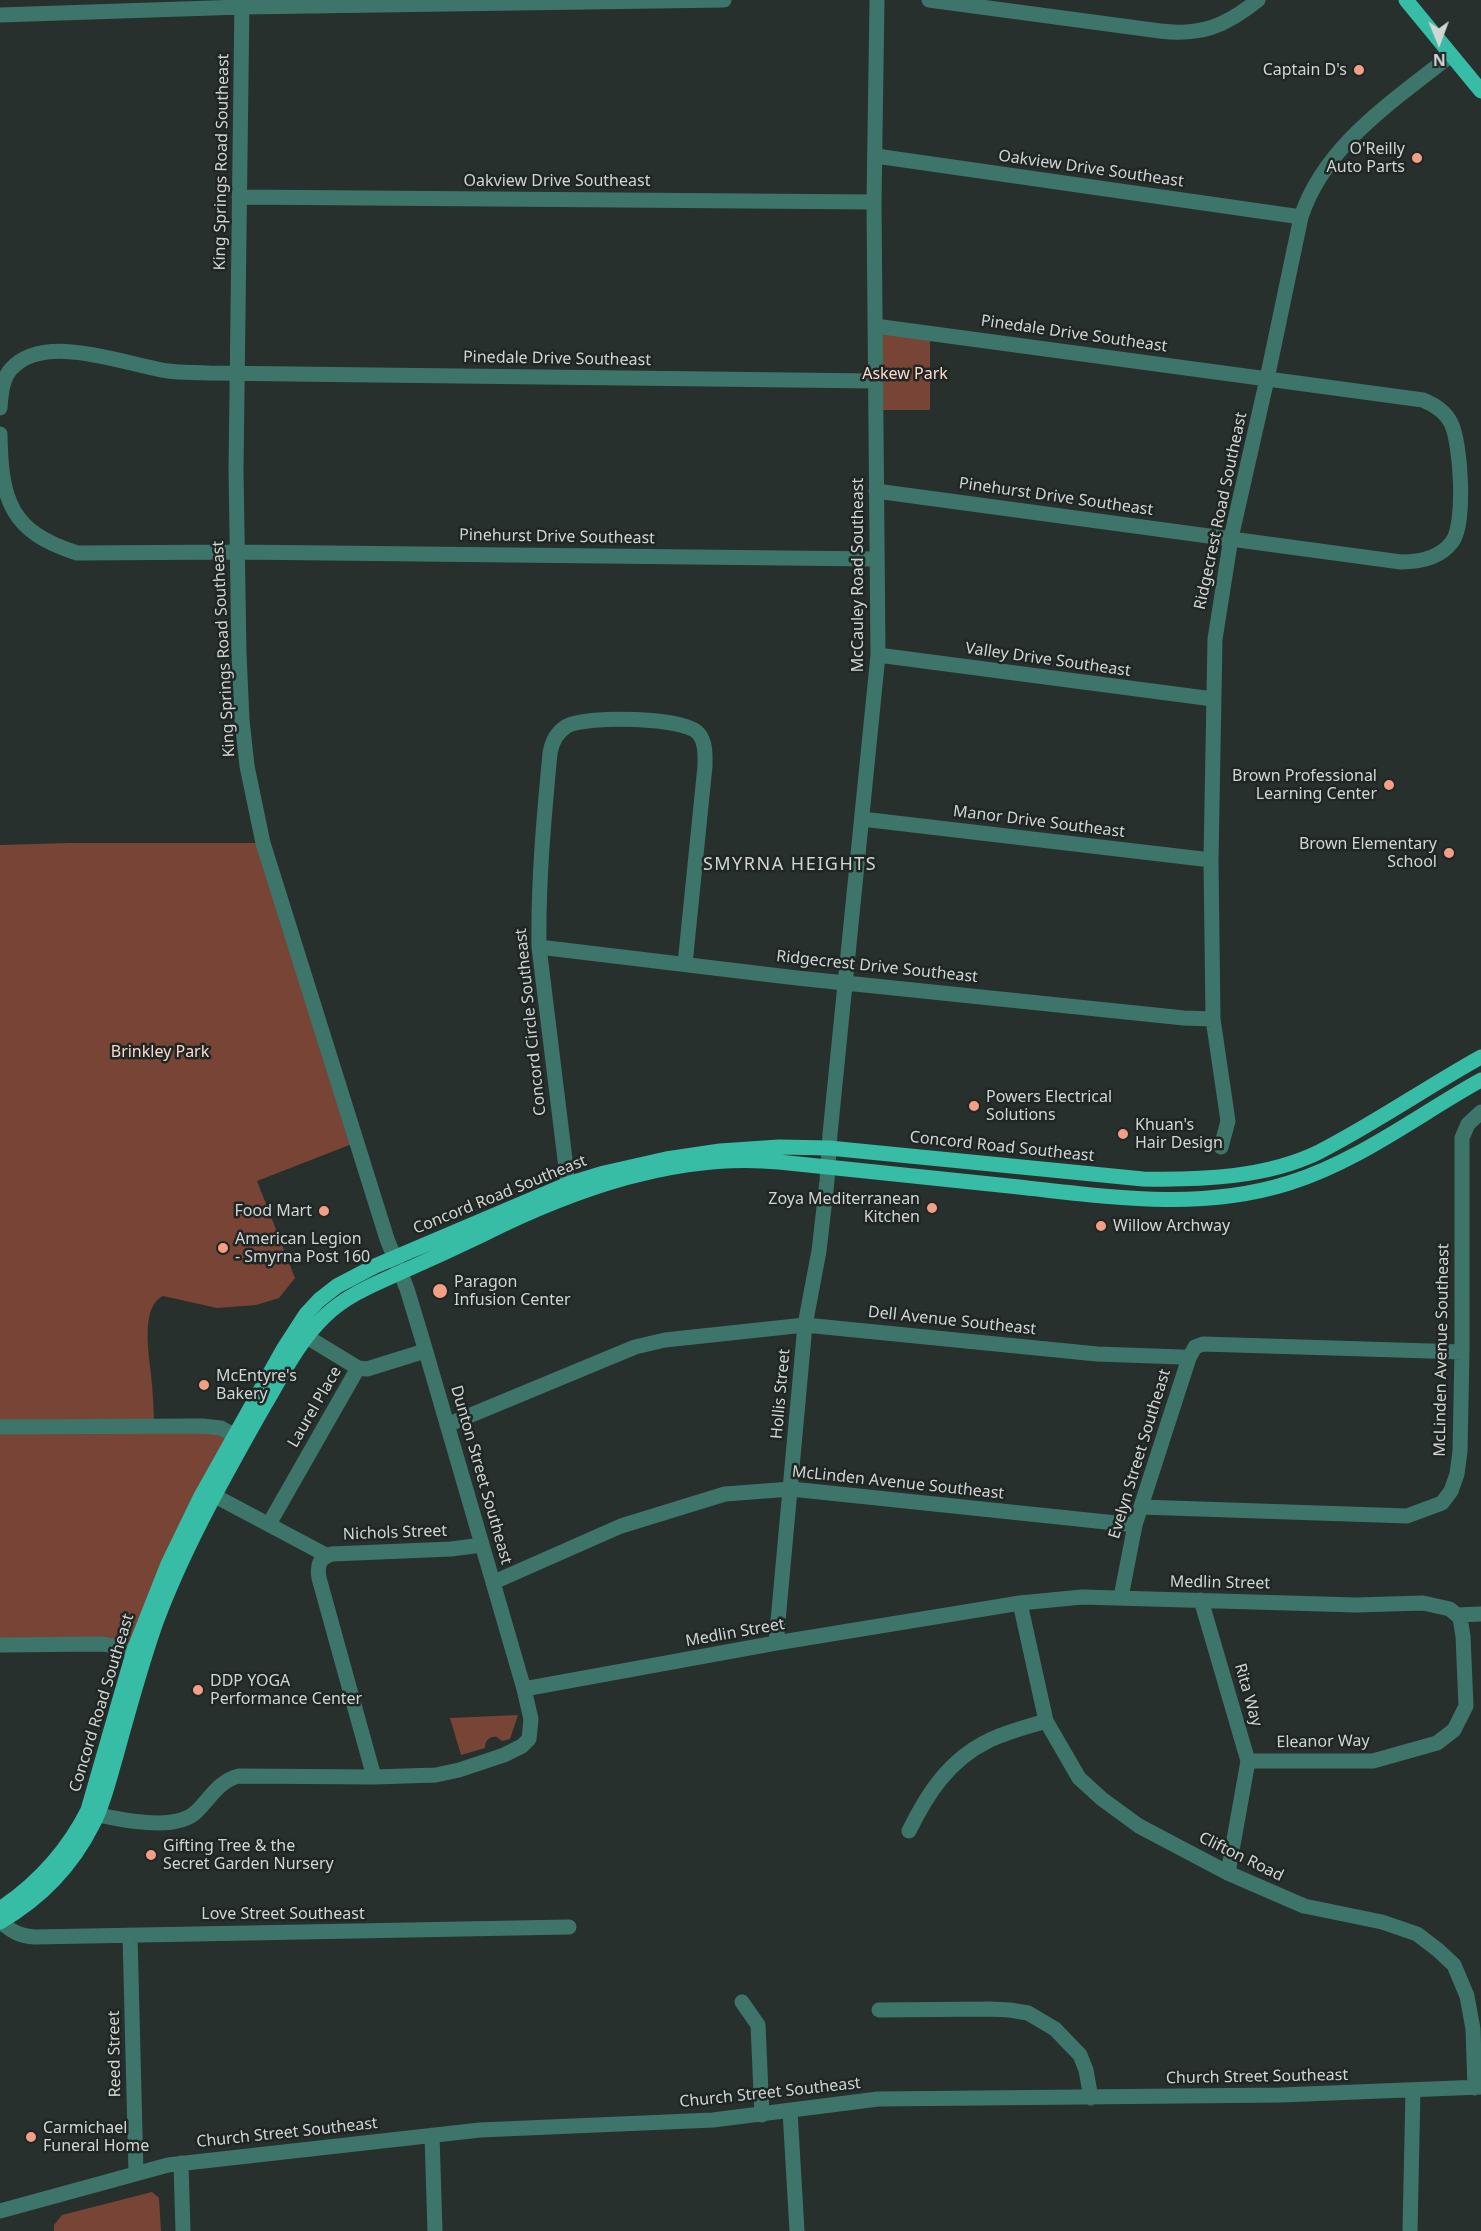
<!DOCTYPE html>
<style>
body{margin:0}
#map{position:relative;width:1481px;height:2231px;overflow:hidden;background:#28302e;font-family:"Noto Sans",sans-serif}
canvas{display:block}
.north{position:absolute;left:1409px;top:12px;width:60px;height:60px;-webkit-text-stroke:4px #1f2624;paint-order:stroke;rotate:179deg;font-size:16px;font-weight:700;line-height:24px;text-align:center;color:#d1d6d4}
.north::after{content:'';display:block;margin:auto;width:21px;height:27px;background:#d1d6d4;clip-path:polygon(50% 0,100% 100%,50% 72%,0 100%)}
</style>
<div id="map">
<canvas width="1481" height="2231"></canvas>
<div class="north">N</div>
</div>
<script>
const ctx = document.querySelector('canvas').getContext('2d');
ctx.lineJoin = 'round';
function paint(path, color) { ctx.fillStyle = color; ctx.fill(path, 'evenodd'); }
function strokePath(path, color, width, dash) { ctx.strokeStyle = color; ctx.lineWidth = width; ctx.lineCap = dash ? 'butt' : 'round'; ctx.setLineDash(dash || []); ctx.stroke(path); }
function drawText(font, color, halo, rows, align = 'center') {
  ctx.font = font + ' "Noto Sans",sans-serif'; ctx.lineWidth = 5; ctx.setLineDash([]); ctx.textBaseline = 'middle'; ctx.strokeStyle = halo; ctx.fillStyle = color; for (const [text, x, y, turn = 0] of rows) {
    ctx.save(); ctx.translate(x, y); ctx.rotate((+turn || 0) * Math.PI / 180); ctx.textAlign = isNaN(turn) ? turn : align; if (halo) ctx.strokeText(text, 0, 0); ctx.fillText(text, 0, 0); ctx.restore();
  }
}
const green = new Path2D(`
 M881,334L930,338V410H881Z
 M71,843H263L357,1142L257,1181L295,1278L279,1298L256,1305L217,1308L163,1296C138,1308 151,1363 152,1384C153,1398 154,1412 154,1426L234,1435L140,1651L0,1645V845Z
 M518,1715L510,1739L502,1741L497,1737C490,1736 485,1740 485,1748L461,1755L450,1718Z
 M152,2192L159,2198L161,2231H54V2225L62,2215Z`);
const minor = new Path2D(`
 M929,0L1160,31C1201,36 1226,26 1258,0
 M0,15L242,7L724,0
 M876,156L1301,217
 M239,197L874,202
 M875,326L1423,400C1435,405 1445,411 1451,423C1461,443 1466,524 1452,542C1440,558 1420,562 1401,562L876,491
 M0,408C1,395 2,379 11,369C45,331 126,365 168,371C181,373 196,372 209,373L875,381
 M0,434C1,500 10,532 77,553L237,552L876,559
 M878,655L1213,699
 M862,819L1211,860
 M539,947L797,978L1184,1018L1213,1019
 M1221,1147L1228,1121L1213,1019L1211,860L1215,639L1231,538L1267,379L1301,217C1325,144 1394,101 1451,55
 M568,1184L539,947C538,882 544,817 550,753C552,741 557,732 567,726C587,715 686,717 699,734C706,743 705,756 705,766L685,964
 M307,1337L358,1368L367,1369L425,1351
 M447,1425L635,1347L665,1340L805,1325L1097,1354L1182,1357L1189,1358L1195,1347L1203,1344L1462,1352
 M0,1427L202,1426L221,1428L234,1435
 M215,1496L326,1555
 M1141,1507L1407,1516L1442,1503L1451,1491L1457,1474L1460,1451L1462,1352V1138L1468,1124L1481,1112
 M269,1524L358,1368
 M494,1582L621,1526L725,1494L791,1489L1135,1525
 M1121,1597L1135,1525L1189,1358
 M1201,1600L1248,1761L1228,1873
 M1020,1603L1046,1721L1079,1778L1102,1799L1139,1826L1228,1873L1304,1906L1382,1922L1417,1934L1438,1950L1454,1965L1467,1996L1473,2029L1475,2088
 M1457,1615L1481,1614
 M776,1643L805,1325L819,1251L827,1181L830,1134L878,655L874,202L877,0
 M0,1645L103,1644L134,1650
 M524,1689L776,1643L1020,1603L1082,1597L1356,1605L1423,1603L1450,1609L1460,1618L1463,1636L1466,1706L1454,1730L1437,1743L1373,1761H1248
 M374,1777L319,1578C317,1565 319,1558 332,1554L451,1549L482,1545
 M98,1815C123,1820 177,1832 197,1811C210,1798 220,1780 239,1776L374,1777L436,1775L459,1770L504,1755L522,1746L529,1739L531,1719L524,1689L424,1345L407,1289L387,1239L263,843L247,766L242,720L239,654L236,470L242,0
 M909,1831C927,1794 949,1760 988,1741C1006,1732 1027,1727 1046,1721
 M1,1922C12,1932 20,1936 35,1937L569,1927
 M130,1935L136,2173
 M742,2002L758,2025L762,2115
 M879,2010L990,2009L1010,2010L1028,2013L1055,2029L1080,2055L1086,2070L1091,2098
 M790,2111L797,2231
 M432,2135L435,2231
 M181,2163L183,2231
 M0,2211L168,2165L480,2130L713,2120L878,2099L1281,2095L1481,2087
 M1410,2231L1413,2090`);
const major = new Path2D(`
 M1406,0L1481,91
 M0,1909C38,1883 67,1852 88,1810L134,1650L168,1564L200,1498L284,1348L306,1314L319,1300L337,1286L375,1266L568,1184L604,1173L666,1159L720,1151L779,1147L829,1148L1143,1179C1200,1180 1266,1178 1319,1152C1374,1124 1427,1087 1481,1057
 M0,1922C40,1899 72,1866 93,1824C104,1803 109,1779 116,1756C128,1712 140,1668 155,1625C183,1549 224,1477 264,1406C282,1376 298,1342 324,1317C346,1295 377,1283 406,1270C431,1259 457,1247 482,1235C572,1190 677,1152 779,1162C859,1171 939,1179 1019,1187C1110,1197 1200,1211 1289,1183C1359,1161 1418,1115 1481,1080`);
const markers = [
 [1359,70,6,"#f39f86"],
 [1417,158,6,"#f39f86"],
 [1389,785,6,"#f39f86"],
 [1449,853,6,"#f39f86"],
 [974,1106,6,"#f39f86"],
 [1123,1134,6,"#f39f86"],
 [932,1208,6,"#f39f86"],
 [324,1211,6,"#f39f86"],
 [1101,1226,6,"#f39f86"],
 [223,1248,6,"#f39f86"],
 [440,1291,8,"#f39f86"],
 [204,1385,6,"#f39f86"],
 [198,1690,6,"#f39f86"],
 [151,1855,6,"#f39f86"],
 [31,2137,6,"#f39f86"]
];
const poiNames = [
 ["Captain D's",1347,70,"right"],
 ["O'Reilly",1405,149,"right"],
 ["Auto Parts",1405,167,"right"],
 ["Brown Professional",1377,776,"right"],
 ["Learning Center",1377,794,"right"],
 ["Brown Elementary",1437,844,"right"],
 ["School",1437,862,"right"],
 ["Powers Electrical",986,1097],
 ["Solutions",986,1115],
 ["Khuan's",1135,1125],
 ["Hair Design",1135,1143],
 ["Zoya Mediterranean",920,1199,"right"],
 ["Kitchen",920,1217,"right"],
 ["Food Mart",312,1211,"right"],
 ["Willow Archway",1113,1226],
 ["American Legion",235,1239],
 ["- Smyrna Post 160",235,1257],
 ["Paragon",454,1282],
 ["Infusion Center",454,1300],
 ["McEntyre's",216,1376],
 ["Bakery",216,1394],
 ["DDP YOGA",210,1681],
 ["Performance Center",210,1699],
 ["Gifting Tree & the",163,1846],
 ["Secret Garden Nursery",163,1864],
 ["Carmichael",43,2128],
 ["Funeral Home",43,2146]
];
const streetNames = [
 ["King Springs Road Southeast",222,162,-89],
 ["Oakview Drive Southeast",1091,169,8],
 ["Oakview Drive Southeast",557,181],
 ["Pinedale Drive Southeast",1074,334,8],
 ["Pinedale Drive Southeast",557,359,1],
 ["Pinehurst Drive Southeast",1056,497,8],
 ["Ridgecrest Road Southeast",1221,511,-78],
 ["Pinehurst Drive Southeast",557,537,1],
 ["McCauley Road Southeast",858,575,-90],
 ["King Springs Road Southeast",224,649,-93],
 ["Valley Drive Southeast",1048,660,8],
 ["Manor Drive Southeast",1039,822,7],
 ["Ridgecrest Drive Southeast",877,967,6],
 ["Concord Circle Southeast",531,1022,-96],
 ["Concord Road Southeast",1002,1147,6],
 ["Concord Road Southeast",500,1195,-22],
 ["Dell Avenue Southeast",952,1321,6],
 ["McLinden Avenue Southeast",1442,1350,-89],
 ["Hollis Street",781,1394,-85],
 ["Laurel Place",315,1407,-60],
 ["Evelyn Street Southeast",1140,1454,-73],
 ["Dunton Street Southeast",481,1475,74],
 ["McLinden Avenue Southeast",898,1483,6],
 ["Nichols Street",395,1533,-2],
 ["Medlin Street",1220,1583,1],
 ["Medlin Street",735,1633,-10],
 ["Rita Way",1248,1695,74],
 ["Concord Road Southeast",102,1703,-73],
 ["Eleanor Way",1323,1742,-1],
 ["Clifton Road",1241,1857,26],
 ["Love Street Southeast",283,1914],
 ["Reed Street",115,2054,-91],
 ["Church Street Southeast",1257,2077,-1],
 ["Church Street Southeast",770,2093,-6],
 ["Church Street Southeast",287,2133,-6]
];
const parkNames = [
 ["Askew Park",905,374],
 ["Brinkley Park",160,1052]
];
const neighbourhoodNames = [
 ["SMYRNA HEIGHTS",790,865]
];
paint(green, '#774435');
strokePath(minor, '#3e756a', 15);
strokePath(major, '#37bca6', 15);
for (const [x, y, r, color] of markers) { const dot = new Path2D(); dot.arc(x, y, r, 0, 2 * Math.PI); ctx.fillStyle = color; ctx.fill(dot); strokePath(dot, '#1f2624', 2); }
drawText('16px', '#d1d6d4', '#1f2624', poiNames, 'left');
drawText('16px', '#d1d6d4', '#1f2624', streetNames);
drawText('16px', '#fcd8ce', '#1f2624', parkNames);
ctx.letterSpacing = '1.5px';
drawText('18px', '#d1d6d4', '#1f2624', neighbourhoodNames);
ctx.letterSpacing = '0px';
</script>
